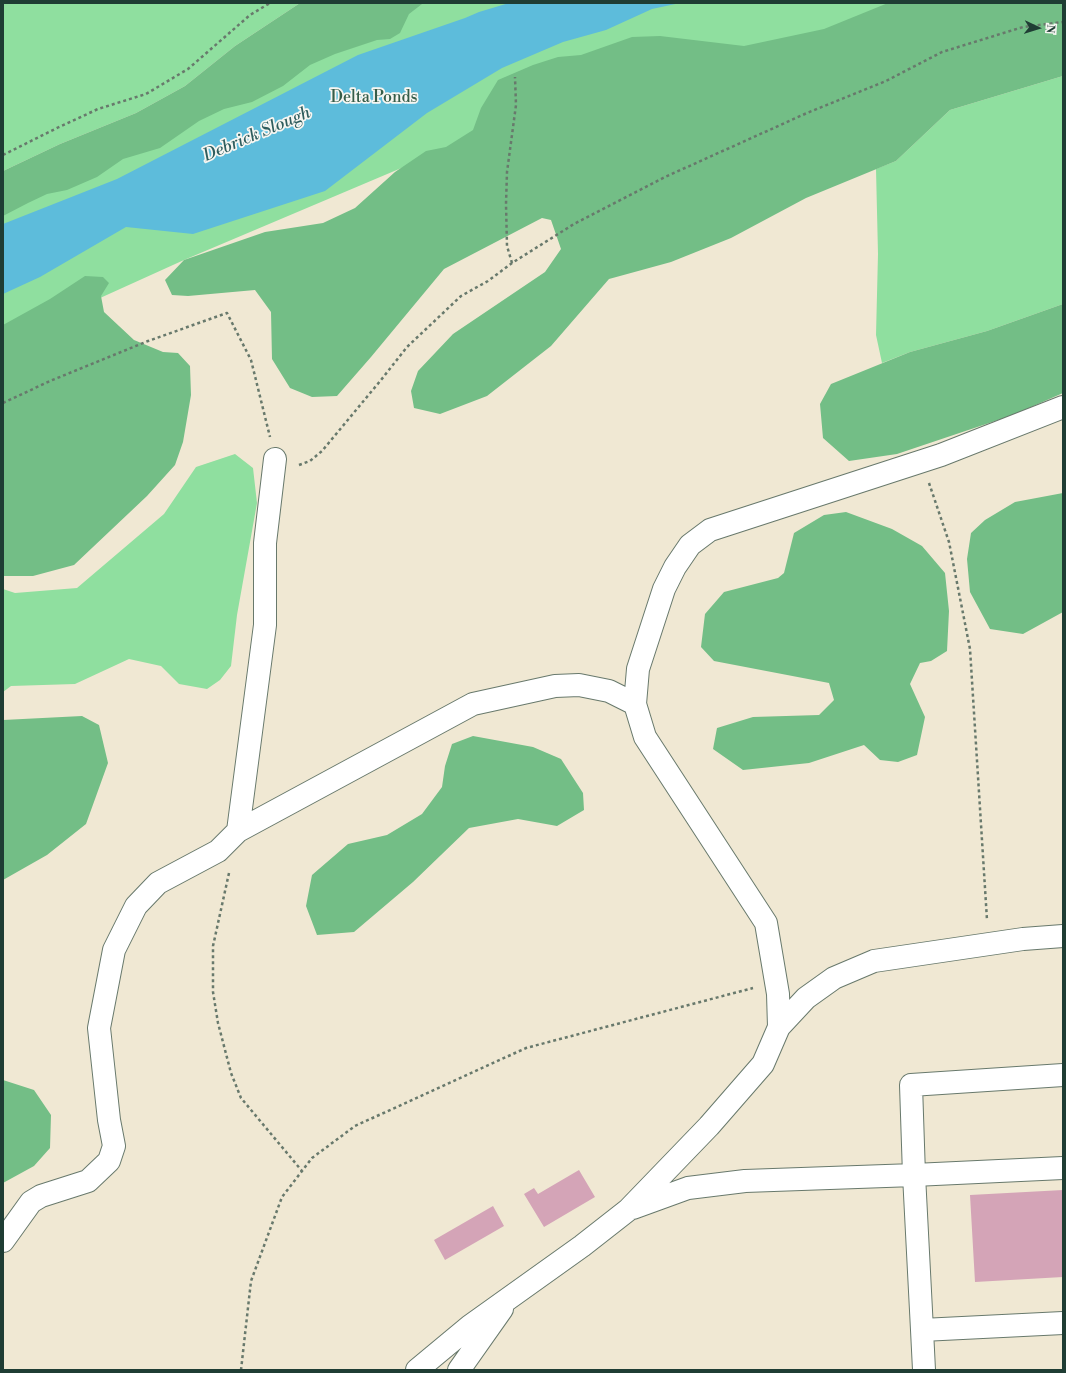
<!DOCTYPE html>
<style>
body{margin:0}
#map{position:relative;width:1066px;height:1373px;overflow:hidden;background:#f0e8d3;font-family:"Libre Bodoni",serif}
canvas{display:block}
.frame{position:absolute;inset:0;border:4px solid #1f3d34;pointer-events:none}
.north{position:absolute;left:1018px;top:8px;width:40px;height:40px;-webkit-text-stroke:3px #f6f6f2;paint-order:stroke;rotate:94deg;font-size:11px;font-weight:700;line-height:16px;text-align:center;color:#1f3d34}
.north::after{content:'';display:block;margin:auto;width:14px;height:18px;background:#1f3d34;clip-path:polygon(50% 0,100% 100%,50% 72%,0 100%)}
</style>
<div id="map">
<canvas width="1066" height="1373"></canvas>
<div class="frame"></div>
<div class="north">N</div>
</div>
<script>
const ctx = document.querySelector('canvas').getContext('2d');
ctx.lineJoin = 'round';
function paint(path, color) { ctx.fillStyle = color; ctx.fill(path, 'evenodd'); }
function strokePath(path, color, width, dash) { ctx.strokeStyle = color; ctx.lineWidth = width; ctx.lineCap = dash ? 'butt' : 'round'; ctx.setLineDash(dash || []); ctx.stroke(path); }
function drawText(font, color, halo, rows, align = 'center') {
  ctx.font = font + ' "Libre Bodoni",serif'; ctx.lineWidth = 3.5; ctx.setLineDash([]); ctx.textBaseline = 'middle'; ctx.strokeStyle = halo; ctx.fillStyle = color; for (const [text, x, y, turn = 0] of rows) {
    ctx.save(); ctx.translate(x, y); ctx.rotate((+turn || 0) * Math.PI / 180); ctx.textAlign = isNaN(turn) ? turn : align; if (halo) ctx.strokeText(text, 0, 0); ctx.fillText(text, 0, 0); ctx.restore();
  }
}
const green = new Path2D(`
 M3,3H300L235,46L185,86L136,113L60,144L3,171Z
 M424,3H974L555,103L184,260L3,342V211L345,28Z
 M1063,76V304L987,331L910,352L882,363L876,335L878,254L876,169L896,161L950,110Z
 M235,454L253,468L257,503L237,615L231,666L220,680L207,689L179,684L161,666L129,659L75,684L11,686L3,692V589L15,593L77,588L164,514L196,467Z`);
const forest = new Path2D(`
 M300,3H433L422,4L409,14L400,33L390,39L377,40L335,54L310,65L283,86L252,102L224,109L199,121L160,148L123,159L97,177L67,190L47,194L28,203L3,216V171L60,144L136,113L185,86L235,46Z
 M888,3H1063V76L950,110L896,161L806,198L731,238L671,262L609,279L551,346L487,396L440,414L414,408L411,391L418,371L453,334L545,272L561,249L551,220L542,218L444,269L371,357L337,396L312,397L290,388L272,359L271,312L255,290L188,296L172,295L165,280L184,260L265,232L323,223L355,208L395,172L426,151L446,147L473,130L481,108L498,80L533,65L558,57L581,55L632,37L660,36L744,46L824,29Z
 M85,276L103,277L109,283L101,296L104,312L134,340L163,352L178,353L190,366L191,395L183,442L175,465L147,496L74,565L33,576H4L3,575V325L50,299Z
 M1063,304V393L1013,415L897,454L849,461L823,438L820,404L831,384L910,352L987,331Z
 M1063,493V612L1023,634L990,629L970,592L967,559L971,533L985,520L1015,502Z
 M846,512L892,529L922,546L945,573L949,611L947,651L931,661L920,663L910,684L925,717L917,755L898,762L880,760L864,745L809,763L743,770L713,749L717,728L753,717L819,715L834,700L829,683L714,661L701,647L705,614L724,592L778,578L784,573L794,533L824,515Z
 M82,716L99,725L108,763L86,824L47,855L3,880V720Z
 M473,736L533,747L561,759L583,793L584,810L557,826L518,819L469,828L413,882L354,932L317,935L306,906L312,875L348,844L387,835L422,814L442,787L445,766L452,744Z
 M3,1080L34,1090L51,1115L50,1148L34,1166L3,1183Z`);
const water = new Path2D(`
 M509,3H680L652,9L606,30L563,42L502,68L427,113L325,191L193,234L126,227L40,277L3,294V224L117,179L358,55L465,18L479,12Z`);
const building = new Path2D(`
 M579,1170L595,1197L544,1227L524,1194L534,1188L538,1194Z
 M1063,1190V1277L975,1282L970,1195Z
 M493,1206L504,1226L445,1260L434,1240Z`);
const path = new Path2D(`
 M3,155L59,127L98,109L146,94L188,69L250,15L270,3
 M512,263L507,246L506,204L507,172L516,105L515,77
 M3,403L50,381L148,341L227,313L251,360L270,437
 M299,465L310,461L322,451L381,380L407,347L461,296L488,281L512,263L574,224L665,177L807,113L886,81L942,52L1023,27L1063,22
 M929,483L949,542L970,649L987,920
 M229,873L213,946V992L218,1023L231,1073L241,1098L302,1171
 M241,1370L251,1281L282,1197L312,1158L355,1126L526,1048L753,988`);
const minor = new Path2D(`
 M238,831L473,704L555,686L579,685L609,691L635,704
 M779,1027L806,998L834,978L874,961L1023,939L1063,936
 M633,1208L688,1188L745,1181L914,1175L911,1085L1063,1075
 M3,1241L31,1202L41,1196L88,1181L109,1161L114,1146L109,1120L99,1028L114,950L136,906L158,883L218,851L238,831L265,625V543L275,459
 M922,1330L914,1175L1063,1168
 M417,1370L470,1326L582,1246L628,1210L709,1126L763,1064L779,1027L778,994L766,923L645,737L635,704L638,669L664,589L675,567L690,545L710,530L941,455L1063,407
 M459,1370L502,1309
 M924,1370L922,1330L1063,1323`);
const parkNames = [
 ["Delta Ponds",374,98]
];
const waterNames = [
 ["Debrick Slough",257,135,-23]
];
paint(green, '#8fdf9f');
paint(forest, '#73be86');
paint(water, '#5dbcdb');
paint(building, '#d4a4b7');
strokePath(minor, '#68796c', 24);
strokePath(path, '#68796c', 2.5, [3, 3]);
strokePath(minor, '#fff', 22);
drawText('16px', '#355d49', '#f6f6f2', parkNames);
drawText('italic 17px', '#2e5d5e', '#f6f6f2', waterNames);
</script>
